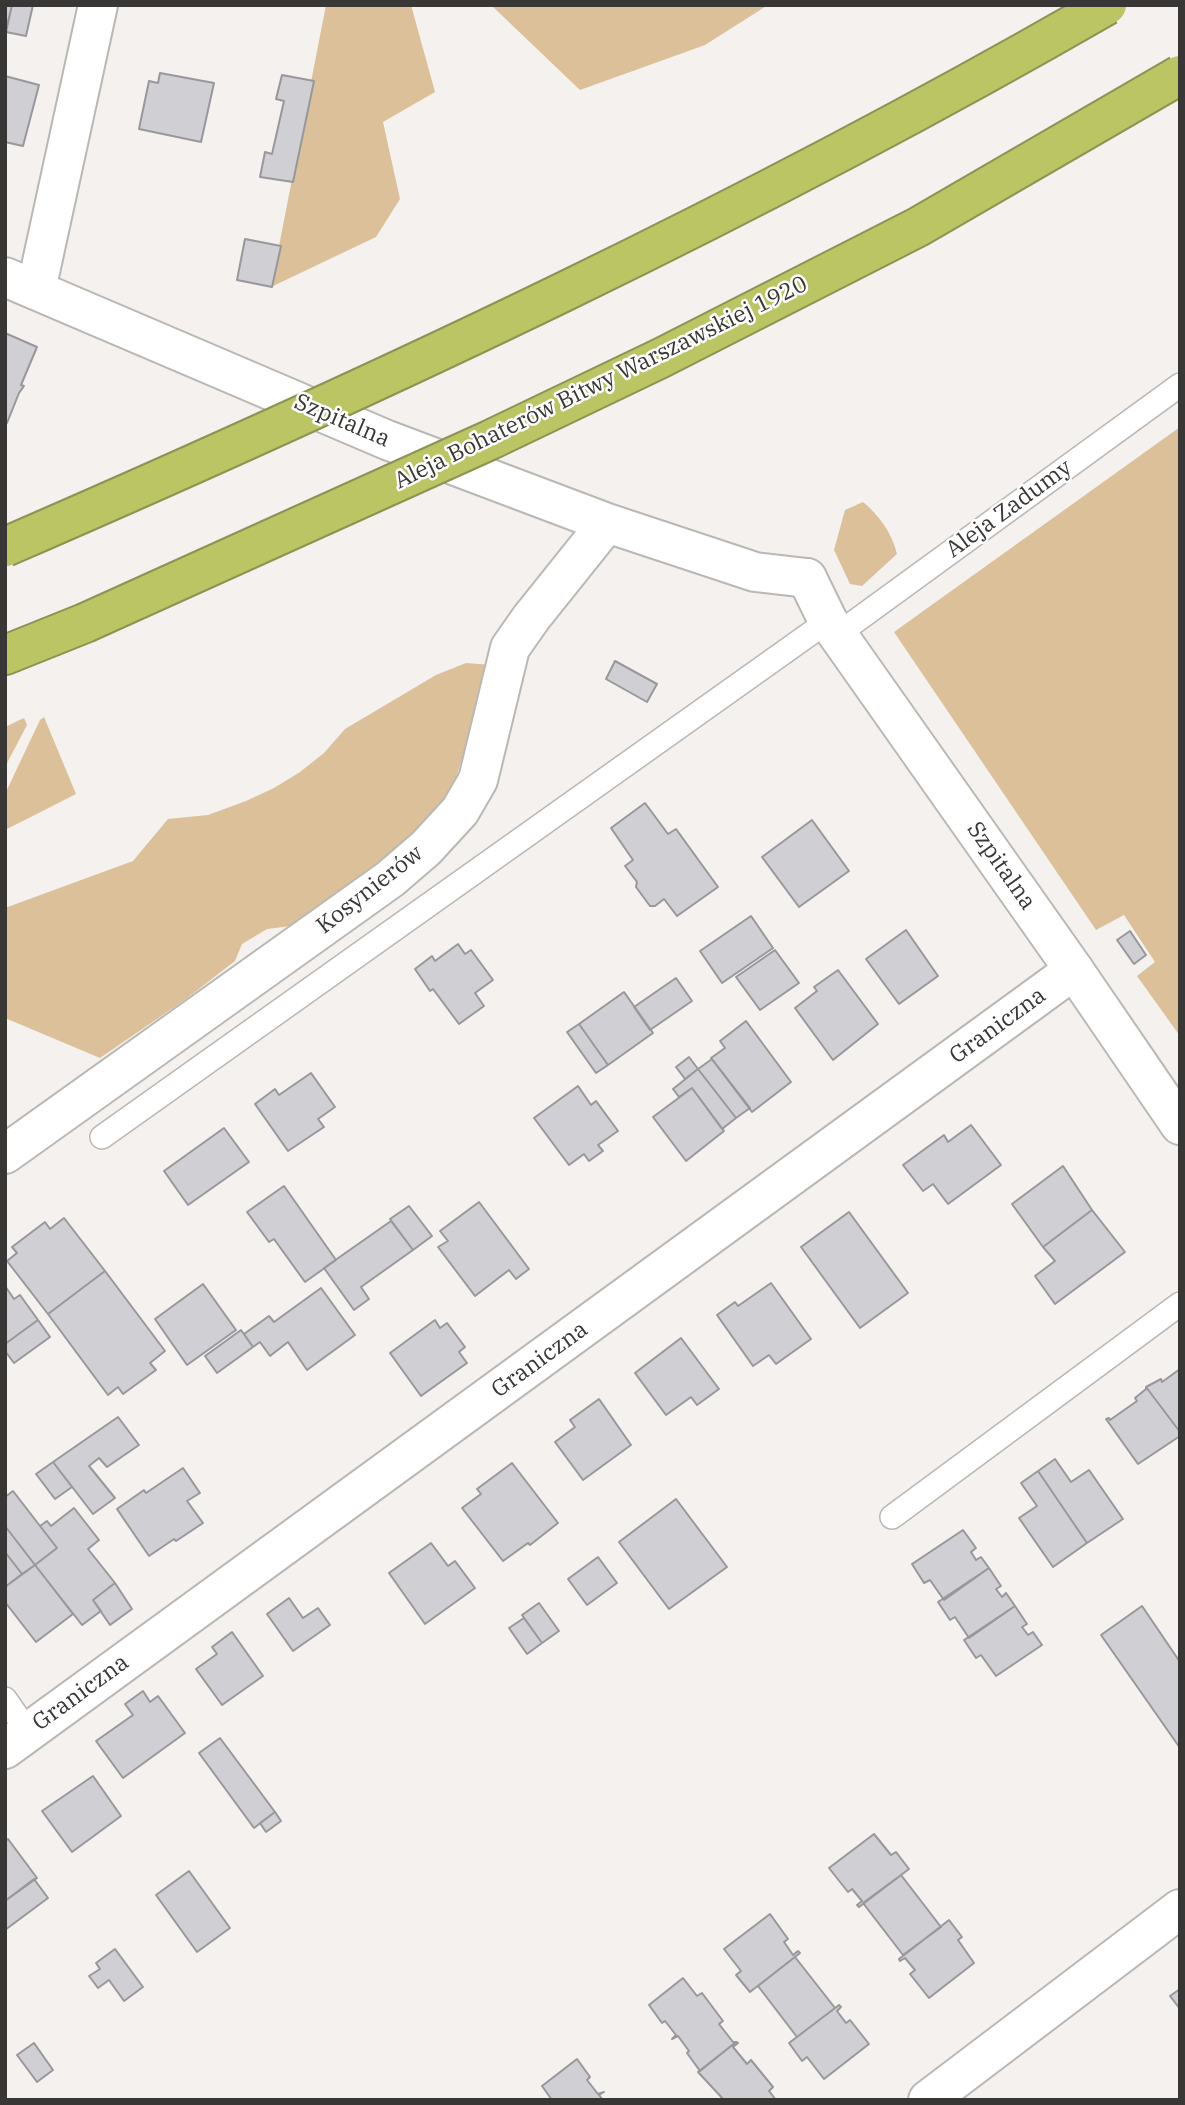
<!DOCTYPE html>
<meta charset="utf-8">
<style>
body{margin:0}
#map{position:relative;width:1185px;height:2105px;overflow:hidden;background:#f4f1ee;font-family:"IBM Plex Serif",serif}
canvas{display:block}
.frame{position:absolute;inset:0;border:7px solid #383735;pointer-events:none}
</style>
<div id="map">
<canvas width="1185" height="2105"></canvas>
<div class="frame"></div>
</div>
<script>
const ctx = document.querySelector('canvas').getContext('2d');
ctx.lineJoin = 'round';
function paint(path, color) { ctx.fillStyle = color; ctx.fill(path, 'evenodd'); }
function strokePath(path, color, width, dash) { ctx.strokeStyle = color; ctx.lineWidth = width; ctx.lineCap = dash ? 'butt' : 'round'; ctx.setLineDash(dash || []); ctx.stroke(path); }
function drawText(font, color, halo, rows, align = 'center') {
  ctx.font = font + ' "IBM Plex Serif",serif'; ctx.lineWidth = 5; ctx.setLineDash([]); ctx.textBaseline = 'middle'; ctx.strokeStyle = halo; ctx.fillStyle = color; for (const [text, x, y, turn = 0] of rows) {
    ctx.save(); ctx.translate(x, y); ctx.rotate((+turn || 0) * Math.PI / 180); ctx.textAlign = isNaN(turn) ? turn : align; if (halo) ctx.strokeText(text, 0, 0); ctx.fillText(text, 0, 0); ctx.restore();
  }
}
const green = new Path2D(`
 M326,5H411L435,92L383,122L400,199L376,237L271,287Z
 M491,5H768L705,45L580,90Z
 M1180,427V1036L1137,976L1155,962L1124,915L1096,930L894,632Z
 M863,502C879,515 892,533 897,554L862,586L850,584L834,550L845,510Z
 M466,663L492,665L451,793L414,838L337,896L291,926L267,929L242,944L235,961L186,999L100,1058L5,1018V908L133,861L168,819L208,815L246,801L274,788L300,772L324,753L345,729L436,675Z
 M44,717L76,794L5,830V794L40,720Z
 M24,718L27,725L5,767V727Z`);
const building = new Path2D(`
 M5,5H12L5,34Z
 M12,5H33L26,36L6,32Z
 M160,73L214,83L201,142L139,129L149,81L158,83Z
 M282,75L314,81L293,182L260,177L265,152L272,154L284,101L276,99Z
 M5,76L39,85L23,146L5,142Z
 M245,239L281,246L272,287L237,280Z
 M5,333L37,347L21,385L24,386L19,393L7,423L5,422Z
 M615,661L657,684L647,702L606,679Z
 M645,803L668,834L676,829L718,887L677,916L664,899L655,906H650L636,887L637,882L625,866L633,860L611,828Z
 M812,820L849,871L799,907L762,857Z
 M751,916L773,948L722,983L700,951Z
 M906,930L938,976L899,1004L866,959Z
 M1130,931L1146,955L1134,964L1117,940Z
 M458,944L465,954L471,950L493,980L475,993L484,1006L459,1024L433,989L430,991L415,969L432,956L435,961Z
 M775,950L799,983L760,1010L736,977Z
 M838,970L878,1024L833,1060L795,1008L817,991L814,987Z
 M676,978L692,1001L650,1030L634,1007Z
 M624,992L653,1033L608,1065L579,1024Z
 M746,1021L791,1082L752,1112L711,1058L725,1048L720,1041Z
 M579,1024L608,1065L596,1073L567,1032Z
 M689,1057L698,1069L685,1079L676,1067Z
 M712,1059L750,1108L736,1118L698,1069Z
 M698,1069L736,1118L722,1129L692,1088L679,1097L673,1089Z
 M311,1073L335,1107L318,1119L324,1127L288,1151L255,1104L275,1089L279,1095Z
 M578,1086L591,1105L596,1101L618,1131L598,1145L603,1151L589,1161L584,1154L569,1165L534,1118Z
 M692,1088L724,1131L686,1161L653,1117Z
 M971,1125L1001,1165L948,1204L933,1184L923,1191L903,1165L944,1135L948,1142Z
 M224,1128L249,1162L188,1205L164,1171Z
 M1063,1166L1092,1210L1043,1247L1012,1204Z
 M284,1186L336,1260L305,1282L274,1239L269,1242L247,1212Z
 M479,1202L529,1269L516,1279L509,1270L475,1296L438,1247L448,1241L440,1231Z
 M409,1206L432,1236L413,1250L390,1219Z
 M1092,1210L1125,1252L1055,1304L1035,1276L1055,1261L1043,1247Z
 M849,1212L908,1293L860,1328L801,1247Z
 M64,1218L105,1271L48,1314L7,1261L17,1253L12,1247L45,1222L50,1229Z
 M391,1221L413,1250L361,1287L369,1299L354,1310L324,1268Z
 M105,1271L165,1351L150,1363L156,1370L123,1394L118,1387L108,1395L48,1314Z
 M771,1283L811,1339L776,1364L769,1355L753,1366L717,1315L735,1302L738,1306Z
 M203,1284L236,1330L187,1365L155,1319Z
 M5,1286L14,1299L20,1295L38,1320L5,1344Z
 M321,1288L355,1335L307,1370L288,1342L270,1356L260,1342L253,1347L244,1334L269,1316L274,1322Z
 M38,1320L50,1337L14,1363L5,1351V1344Z
 M435,1320L440,1328L447,1323L465,1347L459,1352L467,1363L421,1396L390,1353Z
 M241,1330L253,1347L217,1373L205,1356Z
 M681,1338L719,1389L697,1405L691,1397L666,1415L635,1373Z
 M1180,1369V1432L1146,1387L1161,1379L1162,1382Z
 M1146,1387L1180,1432V1436L1138,1464L1106,1419L1109,1418L1110,1420L1137,1401L1135,1398L1146,1389Z
 M599,1399L631,1445L583,1480L555,1442L575,1427L570,1420Z
 M118,1417L139,1445L107,1467L99,1458L89,1466L115,1498L93,1514L53,1462Z
 M1055,1459L1071,1482L1089,1470L1123,1519L1087,1543L1038,1471Z
 M53,1462L72,1487L55,1499L36,1474Z
 M512,1463L558,1523L530,1545L528,1543L503,1561L462,1508L481,1494L477,1489Z
 M183,1468L200,1493L187,1501L203,1523L176,1541L174,1539L149,1556L117,1509L144,1490L146,1493Z
 M1038,1471L1087,1543L1053,1567L1019,1518L1037,1506L1021,1483Z
 M13,1491L57,1548L35,1565L5,1526V1497Z
 M676,1499L727,1567L669,1609L619,1542Z
 M74,1508L99,1540L88,1549L115,1583L93,1600L101,1611L82,1625L35,1565L57,1548L40,1526L47,1521L51,1526Z
 M5,1526L35,1565L22,1574L5,1552Z
 M963,1530L976,1548L971,1552L976,1560L981,1557L989,1568L944,1600L930,1580L924,1583L912,1564Z
 M431,1543L448,1566L455,1561L475,1588L425,1624L389,1573Z
 M5,1552L22,1574L5,1587Z
 M598,1557L617,1583L587,1605L568,1579Z
 M35,1565L73,1614L36,1642L5,1602V1587Z
 M989,1568L1001,1586L996,1589L1002,1597L1006,1593L1015,1606L969,1638L955,1617L950,1620L938,1602Z
 M115,1583L132,1609L110,1625L93,1600Z
 M289,1598L303,1618L318,1608L330,1625L293,1651L267,1614Z
 M539,1603L559,1631L542,1643L522,1615Z
 M1015,1606L1027,1624L1022,1627L1028,1635L1033,1632L1042,1645L996,1676L981,1655L976,1658L964,1640Z
 M1142,1606L1180,1662V1748L1101,1635Z
 M524,1618L542,1643L527,1654L509,1628Z
 M232,1632L263,1676L222,1705L196,1669L217,1654L212,1647Z
 M143,1691L150,1702L158,1696L185,1733L123,1778L96,1741L133,1715L125,1704Z
 M220,1738L275,1812L254,1828L199,1753Z
 M93,1776L121,1816L72,1852L42,1811Z
 M275,1812L281,1821L266,1832L260,1823Z
 M874,1834L891,1855L896,1852L909,1869L859,1907L857,1905L862,1901L852,1889L848,1892L829,1868Z
 M8,1839L37,1878L5,1901V1841Z
 M189,1871L230,1928L197,1952L156,1895Z
 M901,1875L941,1927L903,1955L863,1903Z
 M34,1879L48,1898L5,1930V1901Z
 M770,1914L788,1939L784,1942L793,1955L798,1951L800,1953L750,1992L736,1975L741,1971L724,1949Z
 M949,1920L962,1937L958,1940L974,1963L929,1998L910,1974L915,1970L905,1958L900,1961L899,1959Z
 M115,1949L143,1987L124,2001L109,1980L98,1988L89,1976L100,1969L96,1963Z
 M795,1957L835,2008L797,2037L758,1986Z
 M683,1978L697,1996L702,1993L723,2021L719,2024L733,2042H736L700,2071L687,2053L689,2051L678,2036L672,2039L676,2035L665,2021L662,2023L649,2005Z
 M1180,1989V2009L1170,1996Z
 M839,2005L841,2007L837,2011L846,2023L850,2020L869,2044L824,2079L807,2057L802,2061L789,2043Z
 M736,2042L738,2043L733,2047L747,2064L751,2060L773,2087L769,2091L776,2100H724L698,2072Z
 M34,2043L53,2070L37,2082L17,2055Z
 M577,2059L590,2077L587,2080L598,2094L604,2092L599,2095L603,2100H552L542,2086Z`);
const lane = new Path2D(`
 M838,634L1180,385
 M102,1137L828,621
 M892,1517L1180,1304
 M5,1699L28,1732`);
const street = new Path2D(`
 M5,277L387,440L607,523L755,572L807,578
 M36,290L98,5
 M5,1154L390,879L426,848L460,811L478,780L510,648L531,618L607,523
 M5,1749L1074,970`);
const secondary = new Path2D(`
 M807,578L828,621L1074,970L1180,1125
 M928,2100L1180,1909`);
const highway = new Path2D(`
 M5,655L85,623`);
const highwayBridge = new Path2D(`
 M5,547C381,384 752,210 1107,5
 M85,623L490,440L661,358L918,227L1180,75`);
const streetNames = [
 ["Aleja Bohaterów Bitwy Warszawskiej 1920",601,383,-26],
 ["Szpitalna",342,421,23],
 ["Aleja Zadumy",1009,509,-36],
 ["Szpitalna",1001,866,55],
 ["Kosynierów",370,890,-38],
 ["Graniczna",998,1026,-36],
 ["Graniczna",540,1360,-36],
 ["Graniczna",81,1693,-36]
];
paint(green, '#dbc099');
paint(building, '#d0d0d4');
strokePath(building, '#98979b', 2);
strokePath(lane, '#bab8b4', 26);
strokePath(street, '#bab8b4', 42);
strokePath(secondary, '#bab8b4', 42);
strokePath(highway, '#8d9353', 42);
strokePath(lane, '#fff', 23);
strokePath(street, '#fff', 38);
strokePath(secondary, '#fff', 38);
strokePath(highway, '#bbc563', 38);
strokePath(highwayBridge, '#8d9353', 42, []);
strokePath(highwayBridge, '#bbc563', 38);
drawText('23px', '#383735', '#fff', streetNames);
</script>
